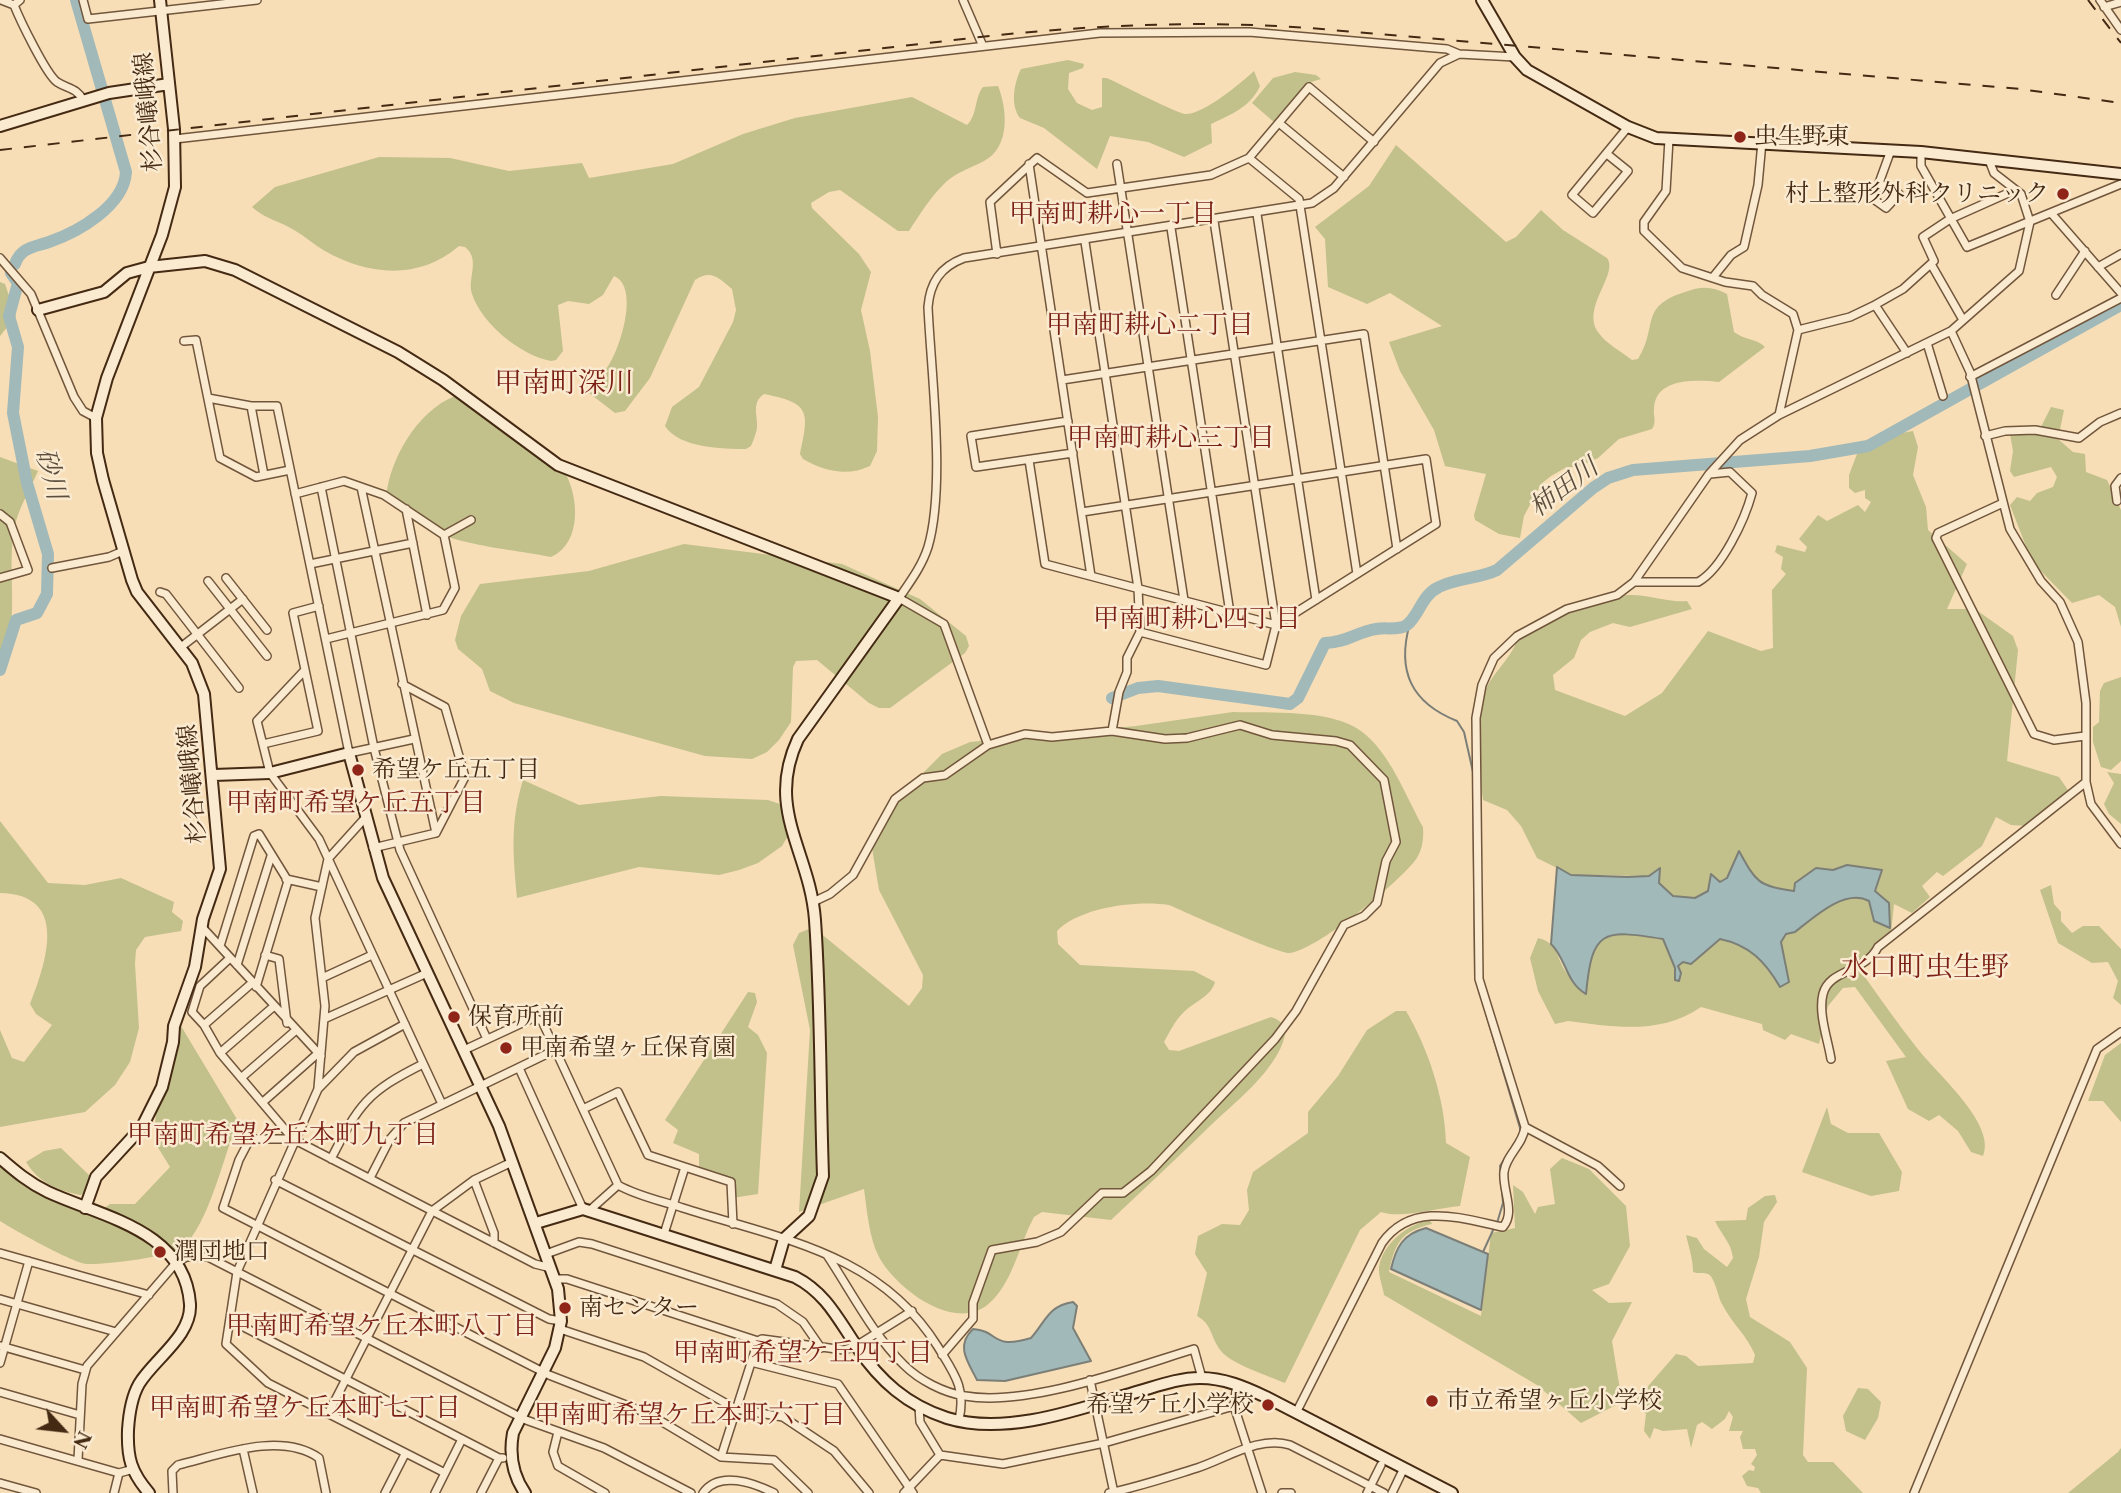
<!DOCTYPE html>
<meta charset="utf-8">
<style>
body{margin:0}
#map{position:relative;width:2121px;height:1493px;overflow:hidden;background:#f7deb6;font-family:"Libre Caslon Text",serif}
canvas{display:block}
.north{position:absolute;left:28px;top:1395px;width:70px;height:70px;-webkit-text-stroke:5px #faead0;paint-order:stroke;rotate:117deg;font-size:19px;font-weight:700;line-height:28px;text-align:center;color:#442913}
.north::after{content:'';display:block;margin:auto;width:24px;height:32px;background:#442913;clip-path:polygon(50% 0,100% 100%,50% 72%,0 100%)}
</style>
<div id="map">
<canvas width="2121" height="1493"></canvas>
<div class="north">N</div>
</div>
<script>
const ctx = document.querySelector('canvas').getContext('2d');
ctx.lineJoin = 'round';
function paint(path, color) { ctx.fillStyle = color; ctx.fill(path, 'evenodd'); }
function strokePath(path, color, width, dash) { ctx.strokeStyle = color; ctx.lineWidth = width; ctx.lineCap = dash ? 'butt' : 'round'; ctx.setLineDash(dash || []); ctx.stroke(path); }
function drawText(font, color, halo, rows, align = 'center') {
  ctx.font = font + ' "Libre Caslon Text","Noto Serif JP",serif'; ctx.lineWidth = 5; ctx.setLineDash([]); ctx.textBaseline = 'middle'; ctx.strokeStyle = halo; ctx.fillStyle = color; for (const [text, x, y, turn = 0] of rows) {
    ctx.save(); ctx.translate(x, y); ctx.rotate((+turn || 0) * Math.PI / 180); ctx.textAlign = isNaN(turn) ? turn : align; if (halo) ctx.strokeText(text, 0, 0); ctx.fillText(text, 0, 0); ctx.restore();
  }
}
const green = new Path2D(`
 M1068,60L1084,64L1083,68L1069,73L1068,89L1077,103L1092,110L1102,107V78H1107C1120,84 1178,114 1186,114C1204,114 1241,83 1254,71L1260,86C1250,108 1231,114 1211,124L1212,143L1184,157L1148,142L1110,136L1097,169L1044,128L1020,118C1010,105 1014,83 1021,69Z
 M1295,72L1316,75L1321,79L1311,82L1275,123L1252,103L1273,78Z
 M998,86C1007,108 1011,147 984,161C971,168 957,172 946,182C931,196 920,214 909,231H898L840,190L829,192L811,203L812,208L859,254L871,272L861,310L870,351L878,417L877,451L870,466C847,477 824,471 803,459L800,454C810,410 809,403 764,394C751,403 758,415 757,428C756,434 753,441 751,446L746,449C723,449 679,448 665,426L672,407L699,387L733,322L736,310L732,289C719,278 711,269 695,280L650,378L625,411L615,413L589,393L587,387C593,382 600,377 604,372C619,355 641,287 614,276L603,295L589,304L568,301L558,305L563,351L556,360L551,361C520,355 482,324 472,294C467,278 481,260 465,247L459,246C420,280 369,276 325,251C314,245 305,236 294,230C280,221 265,219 252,207L275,187L379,157L450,158L509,171L582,163L589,178L673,164L743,134L795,118L912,97L967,125C978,114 974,98 983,87Z
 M1396,145L1506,242L1516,237L1541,210L1563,230L1607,258C1619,274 1581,307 1598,332C1605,343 1622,352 1632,360L1638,359C1659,326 1638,307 1685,292C1701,286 1712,286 1727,294L1734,332C1744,340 1756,338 1765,347L1719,382C1698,380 1656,377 1654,408C1653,416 1657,422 1652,429L1619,439L1598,458L1581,466L1565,468L1551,476L1541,484L1524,516L1520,538L1499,534L1475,520L1474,515L1486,474L1445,466L1434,430L1400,371L1389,342L1442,326L1390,293L1367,304L1328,287L1325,239L1315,227L1369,186Z
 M0,282L5,284L16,316L0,336Z
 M455,396L474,401L563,469C579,494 583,543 551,557C496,546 424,545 386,497C390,459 417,411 455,396Z
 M2051,407L2064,410L2058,439L2073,452L2085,454L2086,472L2107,480L2121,510V627L2115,607L2099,595L2072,603L2032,562L2010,505L2017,497L2030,501L2037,493L2053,487L2057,477L2051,467L2014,477L2010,471L2013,451L2010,434L2040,429Z
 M1913,431L1918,447L1913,475L1926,507L1928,530L1967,564L1947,609H1975L2013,636L2018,650L2007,761L2059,777L2068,790L2028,826L2011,825L1996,817L1982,846L1943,876L1937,872L1922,886L1930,897L1912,913L1894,904L1891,933L1874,949L1862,973C1880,998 1898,1024 1917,1048C1935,1072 1997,1124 1983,1156L1971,1152L1958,1131L1939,1115L1929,1121L1908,1109L1886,1061L1906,1057L1855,987L1843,988L1828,1006L1819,1044L1791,1034L1785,1040L1763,1030L1762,1024L1701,1007C1661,1035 1614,1027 1568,1021L1555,1024L1538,991L1530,958L1538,938C1559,943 1556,958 1566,972C1572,980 1579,987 1586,994C1588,982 1586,967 1591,956C1603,925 1637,935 1663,939L1675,968V980L1678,981L1681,973L1678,966L1683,962L1691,964L1720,938C1753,947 1762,960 1780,986L1789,981L1781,942L1786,934L1795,932C1814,917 1845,888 1869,901L1874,921L1875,892L1847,865L1833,870L1816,868L1795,883L1794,891C1759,886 1756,883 1740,852L1727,878L1720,882L1711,875L1708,891L1695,898L1673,896L1659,883L1660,869L1649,876L1571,875L1537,858L1521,826L1507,810L1483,800C1480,773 1473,721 1483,695C1491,674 1510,660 1518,639C1551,621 1590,596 1628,595C1649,594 1668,603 1687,601L1692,609L1630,627L1613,623L1590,632L1581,640L1574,658L1553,675L1555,690L1625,716L1662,693L1708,631L1761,651L1773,648L1772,590L1786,574L1781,569L1783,557L1775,552L1777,545L1805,552L1807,547L1799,539L1818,515L1827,521L1858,505L1865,512L1871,502L1865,498V490L1855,493L1849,488V475L1857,454L1896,434Z
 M0,457L38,471C31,487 21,504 16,521C4,567 23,621 0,665Z
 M684,544L842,564L920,599L966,636L969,646L965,653L890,708H879L869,703L817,660L796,661L793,667L791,722L779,740L767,752L752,759L705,756L514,703L490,691L482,669L458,649L455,640L461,616L480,584L589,571Z
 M2121,677V761L2111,770L2101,767L2093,742V727L2099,722L2100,691L2104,683Z
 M1233,712C1269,713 1332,709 1361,731C1390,752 1406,797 1423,827C1424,840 1422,852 1414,862C1395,885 1316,951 1289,953C1277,953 1187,913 1169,905C1137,900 1080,907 1057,931L1058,944L1080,965L1194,971L1215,982C1211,997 1193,1002 1183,1013C1175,1021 1170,1031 1164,1042L1169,1050L1179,1051L1271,1017C1283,1020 1288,1030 1283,1042C1271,1075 1234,1103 1209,1127C1177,1158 1144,1189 1111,1220L1042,1212L1034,1217L1029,1227C1018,1252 1009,1289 986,1306C951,1331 895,1287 879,1257C869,1238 867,1210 864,1189L799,1212L810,1030L793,945L799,933L809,929L819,932L909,1006L922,988L923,975L879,890L871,842L902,794L942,754L970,742L1136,726Z
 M2107,772L2121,774V824L2109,814L2104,804L2114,783Z
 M523,780L579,805L661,796L768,800L783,805L789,834L782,846L758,863L739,870L719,875L639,867L517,898C513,854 510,823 523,780Z
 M0,821L48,883L85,885L121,878L174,902L172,912L183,921L181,931L145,937L136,950L135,964L139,1028L130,1062L115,1085L85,1112L0,1127V1030L12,1058L24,1062L52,1025L36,1014L30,1004C47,961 69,894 0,893Z
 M2051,885L2054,904L2061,912V921L2072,933L2083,926H2099L2121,949V1005L2113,998L2118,981L2108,962L2092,963L2058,943L2040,890Z
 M748,992L755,993L757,1002L748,1027L758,1035L767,1053L758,1194L732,1198L731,1182L699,1172V1154L673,1143L678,1130L665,1120Z
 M1396,1011H1406C1428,1048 1445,1099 1446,1143L1470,1157L1460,1206C1437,1208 1400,1219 1381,1212L1360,1230L1285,1383C1269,1376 1231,1364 1221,1351C1210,1337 1213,1325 1197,1316L1207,1273L1195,1254L1198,1236L1222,1224L1240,1225L1249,1210L1247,1190L1253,1172L1308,1133V1112L1338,1076L1367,1030Z
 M178,1021L238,1121C224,1154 209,1225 182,1248C170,1257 103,1265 87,1264C73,1263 14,1230 0,1221V1165L25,1185L95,1215L110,1204H135L170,1167L154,1141L156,1112L174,1064Z
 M2121,1043V1122L2103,1101H2088L2105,1055Z
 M1827,1107L1831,1124L1848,1133H1879L1902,1172L1899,1191L1871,1196L1802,1172Z
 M61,1148L90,1176L87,1191L81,1195C58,1191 39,1183 26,1162L44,1151Z
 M1562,1158L1589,1169L1626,1206L1630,1246L1609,1284L1592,1290L1609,1303L1632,1302L1612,1341L1622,1402L1581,1423L1537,1385L1384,1295C1383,1287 1378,1275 1379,1267C1383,1243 1408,1224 1430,1220L1432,1224C1401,1231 1395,1243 1389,1272L1481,1316L1491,1233L1515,1228L1513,1185L1523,1192L1535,1214L1538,1207L1555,1204L1550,1169Z
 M1775,1195L1777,1202L1764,1222L1759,1257L1746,1299L1750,1317L1790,1342L1807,1368L1803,1455L1808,1462H1833L1863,1493H1761L1758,1488L1747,1486L1742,1476L1749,1470L1754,1471L1755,1467L1751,1464L1757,1455L1755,1449H1743L1740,1437L1743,1431H1729L1733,1417L1729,1411L1725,1419L1712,1429L1702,1422L1697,1425L1691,1448L1687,1429L1663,1431L1654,1428L1650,1439L1644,1431L1646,1414L1636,1400L1676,1354L1686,1356L1698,1366L1753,1363L1755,1355C1747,1335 1732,1324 1722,1304C1718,1297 1715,1277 1708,1274C1704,1272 1698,1274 1693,1272C1693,1259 1689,1248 1686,1235L1697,1238L1704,1249L1727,1267L1733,1258C1731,1242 1722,1236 1715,1221L1746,1220L1748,1208L1765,1196Z
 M1858,1388L1868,1389L1881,1402L1878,1418L1865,1440L1846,1431L1843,1416Z
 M2121,1448V1493H2068L2118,1452Z`);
const water = new Path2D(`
 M1739,851C1756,882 1758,886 1794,891L1795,883L1816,868L1833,870L1847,865L1882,870L1875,891L1889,903L1890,928L1874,921L1869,901C1845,888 1814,917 1795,932L1786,934L1781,942L1789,982L1780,987C1765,961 1749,945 1720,939L1691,964L1683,962L1678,966L1681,973L1679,981L1675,980V968L1663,939C1602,929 1592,930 1586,994C1566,983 1566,958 1551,944L1557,867L1571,875L1627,877L1649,876L1660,868L1659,883L1673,896L1695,898L1708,891L1711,874L1720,882L1727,878Z
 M1426,1228L1488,1254L1481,1310L1391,1269C1396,1247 1403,1234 1426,1228Z
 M1073,1302L1077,1306L1073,1328L1091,1361L1005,1381L977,1380C968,1362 955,1346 973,1329C1000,1331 990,1350 1031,1338C1046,1321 1048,1306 1073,1302Z`);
const stream = new Path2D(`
 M1410,623C1396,672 1412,703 1457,721L1464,732L1473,772L1475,974
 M1476,980L1520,1128V1134L1500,1166L1503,1203L1497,1223
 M1483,1252L1494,1228`);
const river = new Path2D(`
 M15,264C21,247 34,247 49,242C78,232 124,206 126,172L76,0
 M0,670L16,620L37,613L47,594L48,554L27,483L13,413L18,347L9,316L18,283L11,273
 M1112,698L1138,688L1158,686L1290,704L1298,698L1325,643C1345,643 1357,632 1376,629C1386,627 1401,631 1408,624C1420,613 1422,595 1439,587C1457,578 1478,579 1497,570L1593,488L1608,478L1633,470L1810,456L1868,446L2121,305`);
const street = new Path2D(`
 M1,0L14,5L20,0
 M83,0L88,19L257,0
 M963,0L982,44
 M2100,0L2121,30
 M14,5C20,20 46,74 57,82C68,89 77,88 83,100
 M2104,7L2121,2
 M1279,123L1344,177
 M175,139L1100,33L1249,32L1447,49L1459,54
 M1669,139L1666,191L1644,222V231L1682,268L1725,282L1753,286L1762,295L1793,314L1798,330L1779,415
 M1921,152V166L1967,247L2121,184
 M1607,154L1628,171L1593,213L1572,195L1628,127
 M1249,158L1299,199L1357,574
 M1029,164L1091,576
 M1117,164L1184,600
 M1879,183L1872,198L1886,208L1899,194L1879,183L1891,150
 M2051,213L2121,293
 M1257,214L1316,600
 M1171,228L1230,613
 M1085,242L1138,588L1140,632L1266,665L1276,625L1214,221
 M997,254L990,202L1037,158L1087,193L1211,175L1249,158L1309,87L1374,142
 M0,258L31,294L74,397L83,411L96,418
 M1931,264L1963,320
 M2098,267L2121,254
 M1714,276L1731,255L1744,247L1758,185L1762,142
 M2056,295L2085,251
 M1875,305L1907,353
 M1798,330L1850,317L1873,306L1903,289L1934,261L1923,237L1950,219L2015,190
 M1951,331L1970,372L2010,529L2041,581L2060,602L2078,642L2086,703V782L2091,804L2121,844
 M184,341L196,340L220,458L256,477L290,470
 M1927,343L1943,396
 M1970,377L2121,298
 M1062,380L1364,334L1397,549
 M208,398L251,406H277L349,753L414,739
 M251,406L264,475
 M1068,421L971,436L976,467L1073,453
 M1985,436L2005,431L2035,430L2079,438L2100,422L2121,413
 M1029,460L1045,564L1276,625L1436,524L1426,459L1082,512
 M321,487L374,748L400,850L487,1039
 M361,487L436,833
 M295,494L344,481L384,495L444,535L455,588L443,610L326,639
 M2117,501L2115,486L2121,478
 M2003,503L1938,533L1936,538L2034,734L2054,740L2085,736
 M406,509L427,615
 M0,514L10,522L28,570L0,578
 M444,535L471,520
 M310,564L413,543
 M52,568L109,557L123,551
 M226,578L267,630
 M208,581L267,656
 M1634,582H1698C1722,569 1745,519 1752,493L1730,472L1710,474
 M160,592L166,594L239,688
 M181,647L243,599
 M305,670L257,721L270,773L319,839L442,1104
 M1112,731L1119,692L1127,672V658L1140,632
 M263,744L318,731L293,613L319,606
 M988,745L944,624L899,598C910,582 922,566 928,547C946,486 931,373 928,307C930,283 940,267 964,258L1312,203L1334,188L1440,63L1459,54L1515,57
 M373,848L436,833L465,777L445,707L402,684
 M286,879L322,887
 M813,902L830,894L853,875L895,799L923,778L945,775L988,745L1025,734L1052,737L1112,731L1165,739L1187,738L1240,725L1272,735L1336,741L1350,745L1384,780L1396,842L1386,861L1377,903L1364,916L1344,925L1296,1011L1275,1039L1151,1171L1123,1193H1102L1061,1232L1037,1242L992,1250L973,1303V1319L942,1355
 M202,927L321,1056
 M220,946L254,836L259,834L288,881L256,987
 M265,955L279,959L287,1023
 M230,958L200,986L192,1012L204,1025L220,1053L293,1139
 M237,965L271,856
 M322,978L372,955
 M324,1019L427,973
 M405,1024L354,1052L318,1089L237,1272L226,1344L268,1383L445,1473
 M204,1025L252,983
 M464,1050L533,1018L542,1021L618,1185C637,1196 662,1201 683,1208C781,1239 880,1253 938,1347C955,1375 966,1388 959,1420
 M220,1053L273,1007
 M1831,1059C1828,1040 1818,1013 1823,994C1829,969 1865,973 1878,947L2086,782
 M519,1068L583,1209
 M241,1078L295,1031
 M318,1088L325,1006L315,918L328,859L365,818
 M263,1102L316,1055
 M583,1109L618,1092L648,1155L731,1182L733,1224
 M1525,1127L1598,1166L1620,1186
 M331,1159C359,1104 367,1092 423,1064
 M370,1178L390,1139L404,1123L555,1050
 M275,1180L549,1319L561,1321
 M474,1180L494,1233V1243
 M589,1211L618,1185
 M664,1234L685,1167
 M0,1253L149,1295
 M546,1254L579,1242L592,1244L777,1304L803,1322L821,1348
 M827,1255C851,1291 873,1335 904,1365C919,1380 944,1393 965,1396C1029,1407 1132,1368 1194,1349L1202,1378
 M551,1268L535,1264L293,1139H250L239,1160L223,1208L549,1375L649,1414L721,1457L774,1460L808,1493
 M556,1279H567L758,1341L762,1339L844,1350L856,1346L912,1311
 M0,1299L116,1332
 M230,1320L499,1458
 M560,1329L644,1357L736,1409L783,1417L834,1451L869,1493
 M1,1346L85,1370
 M751,1362L838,1384L913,1493
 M0,1363L29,1261
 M1090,1380L1114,1493
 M1237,1384L1234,1406L1262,1493
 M0,1392L80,1415
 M919,1407L920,1422L940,1455L1003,1464L1104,1443L1234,1406
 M1296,1413L1382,1243C1412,1201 1460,1218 1503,1227C1516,1212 1502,1190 1504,1172C1506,1155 1523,1145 1525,1127L1479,979L1476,718L1482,685L1494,658L1517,636L1567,609L1617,595L1634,582L1709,474L1740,440L1779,415L1951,331L2019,271L2030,222L2021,194L1994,173L1989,160
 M328,1414L432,1211L474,1180L512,1162
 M558,1432L553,1452L558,1466L605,1493
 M0,1439L119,1473L130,1470
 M243,1449L253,1493
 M721,1457L758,1341
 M78,1460L82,1384L87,1366L175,1264L186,1257H208L526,1420L604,1448L691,1493
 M0,1483L36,1493
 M114,1493L119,1473
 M173,1493L172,1471L178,1465C220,1455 280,1431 319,1458L326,1493
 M385,1493L405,1454
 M435,1493L462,1439
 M481,1493L499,1458H503
 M703,1493C719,1470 754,1483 774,1493
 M904,1493L940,1455
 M1109,1493C1138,1487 1168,1477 1197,1468C1225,1459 1260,1435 1290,1445L1384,1493
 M1282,1493H1291
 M1367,1493L1381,1465
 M1392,1493L1404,1468
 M1914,1493L2097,1049L2121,1032`);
const secondary = new Path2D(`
 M1482,0L1515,57L1527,70L1628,127L1656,138L1921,152L2121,174
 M0,126L109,93L169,84
 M38,310L104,292L127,273L149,267L205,261L235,270L398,352L443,380L558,465L899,598L798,739C765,810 810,851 815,920C821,1005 820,1090 823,1176L809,1216L784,1239L775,1270
 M214,775L270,773L349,753L383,878L499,1126L558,1289L561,1321L555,1348L513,1433C509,1455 512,1474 525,1493
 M0,1158C15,1171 29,1183 48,1192C102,1217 185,1230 190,1304C192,1336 154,1359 139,1384C131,1398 129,1414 128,1430C127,1458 131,1472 149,1493
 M85,1208L96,1177L142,1127L162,1087L173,1042L174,1026L195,967L203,919L220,869L204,694L192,663L137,592L132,580L103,480L97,453L96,418L107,378L162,235L175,187L174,129L160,0
 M536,1223L583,1209L795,1277C826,1293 838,1319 857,1347C880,1381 907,1405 947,1418C1005,1436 1077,1410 1133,1393C1155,1387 1177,1378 1200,1378C1224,1378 1245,1387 1266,1397L1452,1493`);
const rail = new Path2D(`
 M2088,0L2121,43
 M0,150L980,37C1091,25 1198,20 1309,28L2020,89L2121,103`);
const markers = [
 [1740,137,7,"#8f2418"],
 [2063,194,7,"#8f2418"],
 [358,770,7,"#8f2418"],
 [454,1017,7,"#8f2418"],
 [506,1048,7,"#8f2418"],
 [160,1252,7,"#8f2418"],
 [565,1308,7,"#8f2418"],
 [1432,1401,7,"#8f2418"],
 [1268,1405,7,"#8f2418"]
];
const streetNames = [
 ["杉谷嶬峨線",149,112,-95],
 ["杉谷嶬峨線",193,784,-95]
];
const poiNames = [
 ["虫生野東",1754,137],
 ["村上整形外科クリニック",2049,194,"right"],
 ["希望ケ丘五丁目",372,770],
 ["保育所前",468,1017],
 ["甲南希望ヶ丘保育園",520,1048],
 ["潤団地口",174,1252],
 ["南センター",579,1308],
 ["市立希望ヶ丘小学校",1446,1401],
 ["希望ケ丘小学校",1254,1405,"right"]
];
const neighbourhoodNames = [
 ["甲南町耕心一丁目",1113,214],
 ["甲南町耕心二丁目",1150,325],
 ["甲南町耕心三丁目",1171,438],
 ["甲南町耕心四丁目",1197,619],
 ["甲南町希望ケ丘五丁目",356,803],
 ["甲南町希望ケ丘本町九丁目",283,1135],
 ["甲南町希望ケ丘本町八丁目",382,1326],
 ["甲南町希望ケ丘四丁目",803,1353],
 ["甲南町希望ケ丘本町七丁目",305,1408],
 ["甲南町希望ケ丘本町六丁目",690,1415]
];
const waterNames = [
 ["砂川",50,474,75],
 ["柿田川",1564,488,-37]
];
const quarterNames = [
 ["甲南町深川",564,384],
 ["水口町虫生野",1925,968]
];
paint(green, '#c2c08b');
paint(water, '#a2b9b9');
strokePath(water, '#7c7f77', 2);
strokePath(stream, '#7c7f77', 2);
strokePath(river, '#a2b9b9', 12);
strokePath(street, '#71563c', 10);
strokePath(secondary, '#442913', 14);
strokePath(street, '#faead0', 7);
strokePath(secondary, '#faead0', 10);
strokePath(rail, '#442913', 2, [12, 12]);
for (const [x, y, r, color] of markers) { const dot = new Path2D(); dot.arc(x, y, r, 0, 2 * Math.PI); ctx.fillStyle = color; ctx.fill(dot); strokePath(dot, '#faead0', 2.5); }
drawText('24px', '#442913', '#faead0', streetNames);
drawText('24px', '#442913', '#faead0', poiNames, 'left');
drawText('26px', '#7a1f14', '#faead0', neighbourhoodNames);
drawText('italic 26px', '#5c4d3c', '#faead0', waterNames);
drawText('28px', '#7a1f14', '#faead0', quarterNames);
</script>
